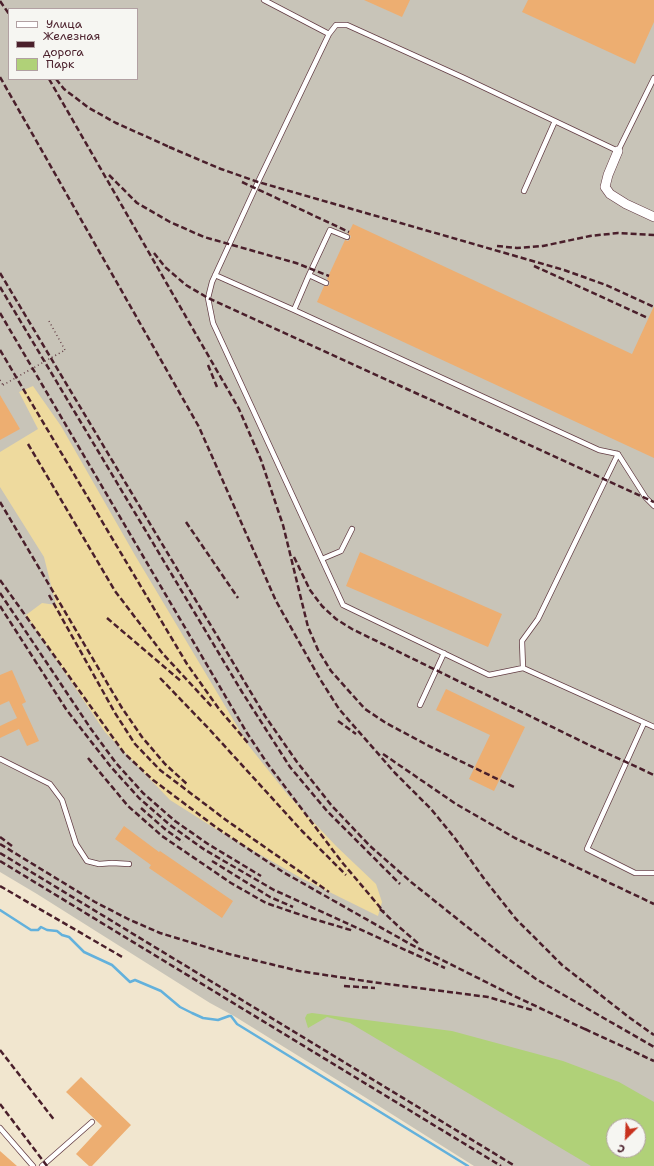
<!DOCTYPE html>
<meta charset="utf-8">
<style>
body{margin:0}
#map{position:relative;width:654px;height:1166px;overflow:hidden;background:#f1e6cf;font-family:"Shantell Sans",sans-serif}
canvas{display:block}
.legend{position:absolute;left:8px;top:8px;width:130px;height:72px;box-sizing:border-box;background:#f6f6f2;border:1px solid #b1a0a2;margin:0;padding:5px 7px;list-style:none;font-size:12px;color:#4a1f2b}
.legend li{display:flex;align-items:center;gap:8px;height:20px}
.legend b{width:20px;border:1px solid #b1a0a2}
.north{position:absolute;left:606px;top:1118px;width:40px;height:40px;box-sizing:border-box;background:#f6f6f2;border:1px solid #b1a0a2;border-radius:50%;rotate:204deg;font-size:11px;font-weight:700;line-height:16px;text-align:center;color:#4a1f2b}
.north::after{content:'';display:block;margin:auto;width:14px;height:18px;background:#c8321e;clip-path:polygon(50% 0,100% 100%,50% 72%,0 100%)}
</style>
<div id="map">
<canvas width="654" height="1166"></canvas>
<ul class="legend">
<li><b style="height:5px;background:#fff"></b>Улица</li>
<li><b style="height:5px;background:#4a1f2b"></b>Железная дорога</li>
<li><b style="height:11px;background:#b0d178"></b>Парк</li>
</ul>
<div class="north">С</div>
</div>
<script>
const context = document.querySelector('canvas').getContext('2d');
context.lineJoin = 'round';
function paint(path, color) { context.fillStyle = color; context.fill(path, 'evenodd'); }
const poly = rows => new Path2D(rows.map(r => 'M' + r).join(''));
function strokePath(path, color, width, dash) { context.strokeStyle = color; context.lineWidth = width; context.lineCap = dash ? 'butt' : 'round'; context.setLineDash(dash || []); context.stroke(path); }
const industrial = poly([
 [0,0,654,0,654,1166,474,1166,363,1096,234,1016,210,1003,37,894,0,872],
 [9,9,137,9,137,79,9,79],
 [614,1126,638,1126,638,1150,614,1150]
]);
const green = poly([
 [312,1013,452,1031,563,1061,619,1082,654,1102,654,1166,591,1166,350,1023,327,1017,308,1028,305,1018,307,1014],
 [614,1126,638,1126,638,1150,614,1150]
]);
const sand = poly([
 [33,386,61,426,136,557,249,746,288,795,336,846,376,884,382,902,378,916,301,878,219,831,170,800,105,732,26,615,42,603,56,605,44,557,0,487,0,452,38,429,19,392]
]);
const stream = poly([
 [0,910,31,930,38,930,41,927,47,930,57,931,62,935,69,937,84,952,112,965,130,982,135,980,161,991,180,1007,192,1013,203,1018,218,1020,229,1016,231,1016,237,1024,468,1166]
]);
const building = poly([
 [364,0,410,0,402,17],
 [528,0,654,0,654,22,635,64,522,12],
 [353,224,632,354,654,306,654,458,317,302,324,286,328,286,330,284,329,281,327,279,345,240,348,241,350,239,351,236,348,234],
 [0,395,20,429,0,440],
 [360,552,502,614,488,647,346,586],
 [12,670,26,702,22,704,39,741,27,746,19,729,0,738,0,726,17,718,9,701,0,705,0,675],
 [446,689,525,727,494,791,469,779,490,735,436,710],
 [124,826,159,852,160,851,233,901,222,918,149,868,151,865,115,839],
 [81,1077,131,1125,92,1166,89,1166,76,1154,102,1126,66,1092],
 [0,1151,17,1166,0,1166]
]);
const path = poly([
 [49,321,65,350],
 [0,380,3,385]
]);
const service = poly([
 [264,0,329,34],
 [654,78,618,151,464,78,347,25,336,25,329,34,258,182,212,282,208,298,213,323,343,605,489,675,523,668,654,727],
 [524,191,555,121],
 [215,275,294,310,599,450,618,454,646,498,654,506],
 [309,275,330,230,347,237],
 [294,310,309,275,326,283],
 [322,559,341,551,352,529],
 [523,668,522,641,538,619,618,454],
 [420,705,444,653],
 [644,723,587,849,635,873,654,873],
 [0,759,50,784,62,800,76,844,87,861,99,864,112,863,129,864],
 [0,1128,33,1166],
 [42,1166,92,1122]
]);
const minor = poly([
 [618,151,608,175,605,187,610,194,626,204,654,217]
]);
const rail = poly([
 [0,1,9,14],
 [0,77,199,427,276,601,320,679,339,709,395,773,431,809,454,837,485,880,516,919,562,965,630,1018,654,1035],
 [49,79,239,409,261,460,283,525,308,627,318,650,331,671,365,709,386,723,429,746,514,787],
 [56,79,64,89,89,108,116,123,174,149],
 [169,147,221,169,258,182,564,270,606,285,654,307],
 [109,175,137,203,170,222,204,237,296,263,329,276],
 [242,182,349,232],
 [497,246,517,248,543,246,590,236,618,233,654,235],
 [154,253,165,267,186,285,208,298,654,502],
 [534,266,648,318],
 [0,273,265,716,297,762,332,806,370,846,411,882,500,953,536,979,654,1047],
 [0,287,242,692,290,767,327,811,400,884],
 [0,313,247,733,267,763,341,861,384,912],
 [0,350,187,664,219,709,248,743],
 [208,365,217,387],
 [28,444,115,591,163,654,213,708],
 [0,502,122,708,142,737,165,764,188,785],
 [186,522,238,598],
 [294,557,310,590,322,606,336,619,352,629,587,744,654,775],
 [0,580,124,753,153,780,217,828,283,872,410,944,510,994,589,1031],
 [0,593,91,729,116,763,143,793,175,821,208,844,261,876],
 [49,595,115,713,135,744,160,770,226,820,329,892],
 [0,606,66,709,86,735,111,767,139,798,170,825,205,850,274,890,445,968],
 [107,618,182,682],
 [160,678,210,730,302,831,346,875],
 [338,721,356,734],
 [383,754,456,804,515,838,654,904],
 [88,758,128,806,162,836,231,883,266,903,310,918,354,931],
 [141,808,166,830,183,842],
 [0,837,12,846],
 [0,844,95,902,128,919,160,933,229,954,299,971,372,982,488,997,532,1010],
 [0,853,515,1166],
 [0,861,501,1166],
 [212,861,270,897,293,907],
 [0,886,124,958],
 [380,909,398,926,420,945],
 [344,986,375,988],
 [585,1029,654,1061],
 [0,1050,55,1121],
 [0,1104,47,1166]
]);
const pathBridge = poly([
 [3,385,65,350]
]);
paint(industrial, '#c8c4b8');
paint(green, '#b0d178');
paint(sand, '#eeda9e');
strokePath(stream, '#63b1dc', 2.5);
paint(building, '#edae71');
strokePath(service, '#633d44', 6);
strokePath(minor, '#633d44', 10);
strokePath(path, '#633d44', 1.5, [1, 3]);
strokePath(service, '#fff', 4.5);
strokePath(minor, '#fff', 9);
strokePath(rail, '#4a1f2b', 2.5, [6, 3]);
strokePath(pathBridge, '#633d44', 1.5, [1, 3]);
</script>
